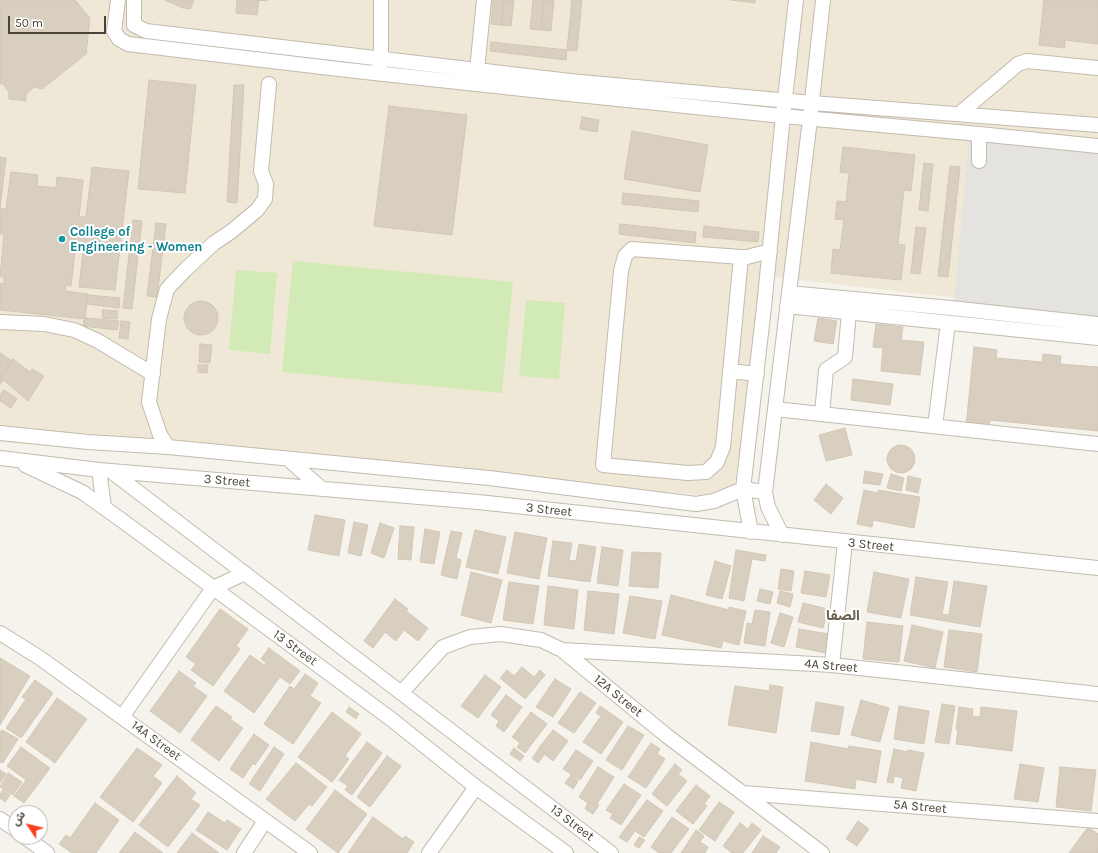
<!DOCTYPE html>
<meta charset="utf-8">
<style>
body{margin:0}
#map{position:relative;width:1098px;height:853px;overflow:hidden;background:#f6f3ec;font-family:Karla,"Noto Sans Arabic",sans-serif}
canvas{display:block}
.north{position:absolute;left:8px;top:805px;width:40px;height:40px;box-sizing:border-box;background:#fff;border:1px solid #b7b4b0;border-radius:50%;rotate:305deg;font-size:11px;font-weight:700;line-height:16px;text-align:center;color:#4b4439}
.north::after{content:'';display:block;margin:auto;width:14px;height:18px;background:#fc3f1d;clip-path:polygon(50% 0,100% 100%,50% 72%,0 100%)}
.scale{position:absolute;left:8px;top:16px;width:98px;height:18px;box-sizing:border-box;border:2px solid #4b4439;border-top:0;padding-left:5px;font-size:12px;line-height:14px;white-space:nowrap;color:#4b4439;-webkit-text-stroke:3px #fff;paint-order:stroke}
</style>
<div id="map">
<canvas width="1098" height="853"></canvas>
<div class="north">ش</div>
<div class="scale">50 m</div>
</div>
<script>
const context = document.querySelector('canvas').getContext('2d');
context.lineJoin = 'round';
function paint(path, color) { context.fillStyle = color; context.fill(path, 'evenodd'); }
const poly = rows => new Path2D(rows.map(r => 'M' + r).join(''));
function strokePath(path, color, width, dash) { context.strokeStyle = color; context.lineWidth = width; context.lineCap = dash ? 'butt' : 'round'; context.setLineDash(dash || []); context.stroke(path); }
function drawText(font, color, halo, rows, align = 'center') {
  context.font = font + ' Karla,"Noto Sans Arabic",sans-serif'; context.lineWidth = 4; context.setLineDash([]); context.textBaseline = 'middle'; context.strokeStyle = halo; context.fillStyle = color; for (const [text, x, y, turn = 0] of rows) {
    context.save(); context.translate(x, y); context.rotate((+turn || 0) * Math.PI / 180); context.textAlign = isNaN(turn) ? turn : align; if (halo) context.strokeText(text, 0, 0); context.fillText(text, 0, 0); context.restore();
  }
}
const education = poly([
 [0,0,1098,0,1098,314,773,277,732,497,0,442]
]);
const green = poly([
 [293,261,513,282,502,393,282,372],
 [236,270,277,273,270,354,229,350],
 [526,300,565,303,559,379,519,376]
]);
const parking = poly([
 [969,140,1098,153,1098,317,954,303]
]);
const building = poly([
 [0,0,75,0,90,18,86,54,42,89,34,87,26,94,26,101,9,99,9,92,3,84,0,84,0,0],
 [165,0,194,0,190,9,183,8,165,0],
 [237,0,267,0,267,1,259,0,257,15,236,13,237,0],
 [493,0,504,0,501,25,491,24,493,0],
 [504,0,514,0,511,26,501,25,504,0],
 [533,0,544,0,541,30,530,29,533,0],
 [544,0,554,0,551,31,541,30,544,0],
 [572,0,582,0,577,51,567,50,572,0],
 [731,0,755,0,755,3,731,0],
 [1044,0,1098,0,1098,44,1065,40,1065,48,1039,45,1044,0],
 [491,42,567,50,566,60,490,51,491,42],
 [149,80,196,85,185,193,138,189,149,80],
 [234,85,244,85,237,203,227,202,234,85],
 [389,106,467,115,452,235,374,226,389,106],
 [582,117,599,120,597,132,580,129,582,117],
 [632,131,708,145,700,192,624,179,632,131],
 [843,147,915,155,911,191,904,190,898,244,905,245,901,280,831,273,833,249,840,250,844,220,835,219,837,201,846,202,849,173,840,172,843,147],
 [0,157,6,158,0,209,6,209,11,172,38,175,37,186,56,188,57,177,83,180,79,217,86,217,92,167,129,171,115,290,79,287,84,244,76,243,71,286,66,285,65,291,88,294,85,319,0,310,0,283,4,284,4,277,0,277,4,234,0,234,0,157],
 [924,163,933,164,928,211,919,210,924,163],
 [950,166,960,167,948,277,938,276,950,166],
 [623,193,699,201,698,212,622,204,623,193],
 [133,220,142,221,132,309,123,308,133,220],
 [156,223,166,224,157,297,147,296,156,223],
 [620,224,696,232,695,243,619,234,620,224],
 [704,226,759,232,758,242,703,237,704,226],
 [916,227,926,228,920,274,911,273,916,227],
 [88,295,120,298,119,308,87,304,88,295],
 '184 318a17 17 0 1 1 34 0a17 17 0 1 1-34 0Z',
 [103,310,118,311,117,319,102,318,103,310],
 [86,318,119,321,117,330,83,326,84,320,86,320,86,318],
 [818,318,837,321,833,344,814,341,818,318],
 [121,321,130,322,128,339,119,338,121,321],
 [876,324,903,327,901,340,924,342,920,375,881,371,883,348,873,347,876,324],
 [200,344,212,345,210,363,199,362,200,344],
 [974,347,997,350,996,358,1042,362,1043,354,1061,356,1060,364,1098,367,1098,431,990,420,989,428,966,426,974,347],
 [0,353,12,361,1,378,3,380,0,385,0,353],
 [13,359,30,372,32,369,44,376,28,401,1,378,13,359],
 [198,365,208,365,207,373,198,372,198,365],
 [853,379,893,384,890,405,851,400,853,379],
 [4,390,17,399,11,408,0,401,0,395,4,390],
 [845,428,852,455,826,461,819,435,845,428],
 '887 459a14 14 0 1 1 28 0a14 14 0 1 1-28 0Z',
 [865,471,883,474,880,485,863,483,865,471],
 [891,474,904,478,901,491,887,488,891,474],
 [908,476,921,479,918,493,906,490,908,476],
 [826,484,843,498,831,514,814,500,826,484],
 [864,490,878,493,878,490,920,497,914,528,873,520,872,527,857,524,864,490],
 [315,515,345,520,339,556,308,550,315,515],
 [354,522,368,525,361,556,348,553,354,522],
 [380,523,394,528,384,558,371,553,380,523],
 [400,526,414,527,411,560,398,559,400,526],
 [425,529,440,532,434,564,420,562,425,529],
 [475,530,506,537,498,574,466,567,475,530],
 [451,531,462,533,456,558,461,560,457,579,441,575,451,531],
 [515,532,547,538,539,579,507,573,515,532],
 [553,541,572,543,569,560,576,561,579,544,596,547,590,582,548,576,553,541],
 [602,547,623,550,618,586,597,583,602,547],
 [736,550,766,555,765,561,752,559,744,601,729,598,736,550],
 [632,552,661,553,658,588,629,586,632,552],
 [715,561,731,566,722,599,706,595,715,561],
 [781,569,794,571,791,591,778,589,781,569],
 [805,571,830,575,826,597,801,593,805,571],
 [471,572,502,580,491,623,461,615,471,572],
 [874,572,909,579,901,618,867,612,874,572],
 [916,577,948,582,942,614,949,615,954,581,987,586,980,627,910,615,916,577],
 [509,582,539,586,533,624,503,620,509,582],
 [548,586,578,590,574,629,544,625,548,586],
 [760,589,773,592,770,604,757,601,760,589],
 [588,591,619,594,614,634,584,630,588,591],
 [780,591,793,594,790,607,777,603,780,591],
 [671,595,729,610,729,607,746,611,739,645,723,641,721,648,662,635,671,595],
 [630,596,662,601,655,639,623,633,630,596],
 [395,599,408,609,406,611,428,628,418,641,404,630,396,641,385,632,373,648,364,641,395,599],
 [803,603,828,609,823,628,798,622,803,603],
 [220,609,248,629,236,646,240,649,213,686,191,670,196,664,186,657,220,609],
 [755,610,770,612,765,646,744,643,747,623,752,624,755,610],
 [780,613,793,617,784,647,771,643,780,613],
 [867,622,903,626,899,662,863,659,867,622],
 [912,625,943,632,935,668,904,661,912,625],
 [799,629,829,634,826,653,796,647,799,629],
 [949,630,982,634,977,672,944,667,949,630],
 [269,648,300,671,290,684,280,677,254,713,224,691,250,655,264,665,266,663,261,659,269,648],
 [0,658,30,676,0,725,0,658],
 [522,667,534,677,540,670,545,675,525,699,500,678,507,670,514,676,522,667],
 [179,671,196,683,193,686,207,696,180,733,150,711,179,671],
 [305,674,318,683,310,696,321,703,293,744,264,724,290,686,294,689,305,674],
 [485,675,501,687,478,718,461,706,485,675],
 [555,679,571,689,553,717,536,707,555,679],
 [35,680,53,693,21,738,6,728,26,699,22,697,35,680],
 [770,685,783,687,776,733,728,725,735,686,769,691,770,685],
 [580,692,596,703,574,733,558,723,580,692],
 [506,695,522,707,504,732,496,726,499,721,491,715,506,695],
 [57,698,87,719,55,763,26,742,57,698],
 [861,700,889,708,880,742,851,735,861,700],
 [816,702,844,707,839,735,811,731,816,702],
 [942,704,955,706,949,744,935,742,942,704],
 [216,706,232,717,230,719,243,728,219,761,191,740,216,706],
 [600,706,623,722,601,754,583,742,601,716,596,713,600,706],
 [899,706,929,711,924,744,894,739,899,706],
 [349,707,359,714,356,719,346,712,349,707],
 [959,707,973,709,972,716,980,717,981,707,1017,711,1012,751,956,744,958,730,956,729,959,707],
 [332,712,361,734,345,756,349,759,332,782,298,757,332,712],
 [531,712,547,724,525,753,517,747,520,743,512,737,531,712],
 [628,726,644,735,622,770,606,760,628,726],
 [2,730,18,739,3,763,0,762,0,732,2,730],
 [553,730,568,741,553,761,538,749,553,730],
 [254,734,269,745,255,765,253,763,243,778,230,769,254,734],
 [367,742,382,753,352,795,345,790,348,786,339,780,367,742],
 [811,742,848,749,849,746,881,751,876,783,856,779,855,789,805,781,811,742],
 [651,743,660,749,657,754,665,759,646,788,628,777,651,743],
 [21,747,50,768,24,803,14,796,26,780,7,766,21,747],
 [274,747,284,754,260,791,249,784,274,747],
 [137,748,162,765,153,776,162,783,133,822,100,797,137,748],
 [514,748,524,756,520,761,510,754,514,748],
 [894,749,907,752,908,750,924,753,916,791,901,788,903,778,894,776,893,783,887,782,894,749],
 [538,750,544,755,538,763,532,758,538,750],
 [576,750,593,761,580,780,563,769,576,750],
 [387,756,401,766,370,807,357,797,387,756],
 [296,763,327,787,312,806,309,804,295,821,266,799,296,763],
 [675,764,682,770,678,774,687,781,667,806,652,794,675,764],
 [1020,764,1044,768,1038,802,1014,799,1020,764],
 [598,767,614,777,597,804,599,805,593,814,585,809,588,803,579,797,598,767],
 [1060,767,1096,770,1091,811,1056,807,1060,767],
 [0,770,6,774,0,783,0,770],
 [8,773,22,782,13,795,0,787,8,773],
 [571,775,578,781,573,789,565,783,571,775],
 [177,776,196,793,191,799,200,805,168,847,139,825,177,776],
 [624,784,641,795,621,825,610,818,613,814,606,810,624,784],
 [696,785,710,796,704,804,707,806,693,824,676,811,696,785],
 [3,790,10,795,5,802,0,798,0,794,3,790],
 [335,790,367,814,338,853,306,829,335,790],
 [647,800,663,811,644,837,635,831,627,842,619,837,647,800],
 [719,802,734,812,715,841,699,830,719,802],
 [95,803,119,820,96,853,72,853,59,844,66,835,70,838,95,803],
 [208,812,225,823,227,820,241,829,227,850,196,830,208,812],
 [373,817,403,839,405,836,414,842,407,853,348,853,373,817],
 [672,817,689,829,671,853,659,853,651,847,672,817],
 [858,821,869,829,857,846,846,839,858,821],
 [740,823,748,829,752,823,761,830,743,853,732,853,723,846,740,823],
 [1088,827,1098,834,1098,853,1069,853,1088,827],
 [696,830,704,836,700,842,708,847,705,853,681,853,696,830],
 [135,832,163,853,119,853,135,832],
 [192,833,219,853,177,853,192,833],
 [763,836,780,847,776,853,752,853,763,836],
 [639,837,645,840,639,848,634,845,639,837]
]);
const minor = poly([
 [118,0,114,31,119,39,128,44,347,70,569,94,783,116,979,134,1098,146],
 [134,0,134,25,146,31,570,81,812,103,1098,125],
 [379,67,381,58,381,0],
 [477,70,484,0],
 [269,84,261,171,266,184,265,199,257,210,232,231,214,243,186,269,167,289,159,319,149,402,160,435,168,447,489,478,696,504,714,501,743,489,765,492],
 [959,114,1018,64,1027,61,1098,68],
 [979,134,979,161],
 [741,257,723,447,717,462,706,472,688,473,603,465,621,271,625,256,632,249,741,257,747,257,770,251],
 [789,293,951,308,1098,324],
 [787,306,1098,338],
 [0,322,44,324,74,330,98,341,153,374],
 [730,371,757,374],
 [775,409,1098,444],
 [822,414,826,370,845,357,849,312],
 [935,426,948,323],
 [0,433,88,442,168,447],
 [0,458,99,470,478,502,1098,568],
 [288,459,322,489],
 [25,465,82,492,120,519,391,719,476,787,566,853],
 [99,470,104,507],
 [112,472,611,853],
 [751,532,743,489,764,307,783,116,796,0],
 [782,535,768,507,765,492,810,119,823,0],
 [0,633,40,658,310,853],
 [562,650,832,665,1098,694],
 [832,665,845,542],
 [401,693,443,647,470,637,501,634,541,640,562,650,667,736,822,853],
 [122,717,213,588,245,573],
 [743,793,1098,821],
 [0,819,16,830],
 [25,837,47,853],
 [244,853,265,821],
 [429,853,476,787]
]);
const markers = [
 [62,239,4,"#0f9aa8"]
];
const cultureNames = [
 ["College of",70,232],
 ["Engineering - Women",70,247]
];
const streetNames = [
 ["3 Street",227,481,5],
 ["3 Street",549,510,6],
 ["3 Street",871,545,6],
 ["13 Street",295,648,36],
 ["4A Street",831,666,5],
 ["12A Street",618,696,39],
 ["14A Street",156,741,36],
 ["5A Street",920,807,5],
 ["13 Street",572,823,37]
];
const neighbourhoodNames = [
 ["الصفا",843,616]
];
paint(education, '#efe8d6');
paint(green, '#d2eab5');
paint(parking, '#e5e3e0');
paint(building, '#d8cfc1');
strokePath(building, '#d3c7b4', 1);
strokePath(minor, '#c2bbae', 16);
strokePath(minor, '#fff', 14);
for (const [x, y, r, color] of markers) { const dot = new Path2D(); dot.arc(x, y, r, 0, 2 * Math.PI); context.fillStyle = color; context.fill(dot); strokePath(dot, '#fff', 1.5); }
drawText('bold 13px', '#0d838f', '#fff', cultureNames, 'left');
drawText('13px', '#4b4439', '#fff', streetNames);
drawText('bold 14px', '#6e6250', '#fff', neighbourhoodNames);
</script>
